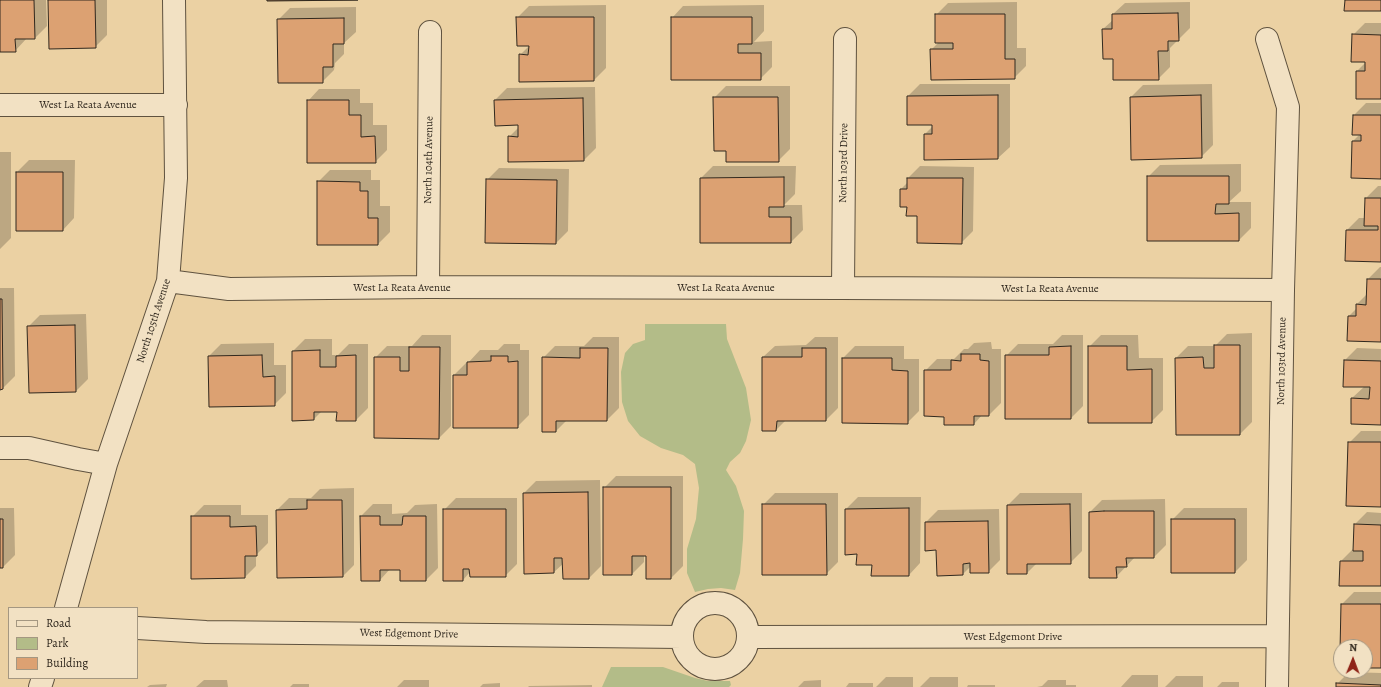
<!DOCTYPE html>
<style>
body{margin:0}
#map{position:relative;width:1381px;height:687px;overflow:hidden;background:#ebd1a3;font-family:Alegreya,serif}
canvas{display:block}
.legend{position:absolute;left:8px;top:607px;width:130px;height:72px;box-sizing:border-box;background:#f2e1c3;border:1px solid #a49781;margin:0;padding:5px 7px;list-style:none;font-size:12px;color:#30281e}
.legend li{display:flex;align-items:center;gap:8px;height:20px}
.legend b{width:20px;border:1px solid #a49781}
.north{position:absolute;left:1333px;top:639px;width:40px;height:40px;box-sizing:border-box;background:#f2e1c3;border:1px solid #a49781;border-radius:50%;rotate:1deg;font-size:11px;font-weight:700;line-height:16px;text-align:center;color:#30281e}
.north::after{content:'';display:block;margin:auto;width:14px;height:18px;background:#8f2418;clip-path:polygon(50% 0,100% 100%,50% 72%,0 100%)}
</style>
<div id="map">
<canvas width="1381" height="687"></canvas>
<ul class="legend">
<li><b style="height:5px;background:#f2e1c3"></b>Road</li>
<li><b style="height:11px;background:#b3bc88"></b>Park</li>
<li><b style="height:11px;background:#dca172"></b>Building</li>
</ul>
<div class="north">N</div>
</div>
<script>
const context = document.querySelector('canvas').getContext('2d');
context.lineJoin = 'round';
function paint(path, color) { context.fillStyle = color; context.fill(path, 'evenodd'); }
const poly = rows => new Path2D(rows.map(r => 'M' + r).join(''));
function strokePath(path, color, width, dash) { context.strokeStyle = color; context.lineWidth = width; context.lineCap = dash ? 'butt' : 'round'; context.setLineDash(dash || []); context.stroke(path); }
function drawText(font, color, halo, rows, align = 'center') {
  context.font = font + ' Alegreya,serif'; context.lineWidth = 4; context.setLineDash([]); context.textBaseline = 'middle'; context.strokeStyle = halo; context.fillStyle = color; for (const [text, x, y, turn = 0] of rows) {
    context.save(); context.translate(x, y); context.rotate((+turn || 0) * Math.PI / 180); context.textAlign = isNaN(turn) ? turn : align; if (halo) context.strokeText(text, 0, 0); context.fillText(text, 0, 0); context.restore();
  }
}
const green = poly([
 [645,324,726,324,727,339,746,388,751,420,746,441,740,453,730,462,726,470,736,486,744,511,743,539,740,573,735,590,721,588,708,589,695,592,687,573,687,549,696,519,699,488,695,464,683,455,661,448,640,436,628,421,622,402,621,372,625,353,633,344,645,340],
 [611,667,663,667,695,678,708,681,730,681,731,685,729,687,602,687]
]);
const shadow = poly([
 [0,0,46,0,47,26,35,38,27,38,15,51,0,51],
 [49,0,107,0,107,35,95,47],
 [1017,2,1017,48,1026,48,1026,66,1014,78,931,50,939,42,936,15,948,3],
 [1190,2,1190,28,1170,48,1170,67,1158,79,1114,58,1103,29,1113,20,1113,14,1125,3],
 [606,5,606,68,594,80,520,81,520,55,530,45,517,18,529,6],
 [764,5,764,31,754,42,772,41,772,67,760,79,672,18,683,6],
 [356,7,356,32,344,43,344,54,335,63,334,70,322,82,278,20,290,8],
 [1365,23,1381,23,1381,98,1357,71,1367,61,1353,35],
 [920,84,1010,84,1010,147,998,158,925,159,925,134,933,126,908,96],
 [1212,84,1213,145,1201,157,1132,159,1131,97,1143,85],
 [726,86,790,86,790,149,778,161,727,150,714,98],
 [595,87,596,148,584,160,509,137,519,127,519,124,495,100,507,88],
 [319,89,360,89,360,103,373,103,373,125,387,125,387,150,375,162,308,101],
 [1366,103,1381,103,1381,178,1353,141,1360,134,1353,134,1354,115],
 [0,152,11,152,11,238,0,249],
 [29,160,75,160,74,218,63,230,17,172],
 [1241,164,1241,191,1229,202,1251,202,1251,228,1239,240,1148,177,1160,165],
 [713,166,796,166,795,194,784,205,802,205,803,230,791,242,701,178],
 [920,166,974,167,973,231,961,243,918,215,908,206,901,189,908,182,908,178],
 [499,168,569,169,568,231,556,243,487,180],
 [330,170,371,170,371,180,380,180,380,206,390,206,390,232,378,244,318,182],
 [1378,186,1381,186,1381,261,1347,230,1359,218,1366,218,1366,198],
 [1380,267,1381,267,1381,341,1349,316,1357,308,1357,304,1367,294,1368,279],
 [0,288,14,288,15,376,3,388,0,388],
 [86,314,88,379,76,391,28,327,40,315],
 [1252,333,1252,422,1240,434,1176,358,1188,346,1215,346,1227,334],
 [422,335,451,335,451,426,439,438,375,358,387,346,412,346],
 [1062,335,1083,335,1083,406,1071,418,1006,356,1018,344,1053,344],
 [1101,335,1138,335,1139,358,1163,358,1163,410,1151,422,1089,347],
 [593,337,619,337,619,408,607,420,567,420,556,431,543,358,555,346,584,346],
 [815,337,838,337,838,408,826,420,786,420,776,430,763,357,775,346,806,345],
 [305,339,332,339,332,355,338,355,349,344,368,344,368,408,356,420,338,411,322,411,314,419,293,351],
 [991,342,992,349,1001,349,1001,403,989,415,982,415,974,424,945,416,925,371,937,359,954,359,964,349,968,349,974,343],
 [274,343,274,365,286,365,286,393,274,405,209,356,221,344],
 [504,344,520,344,520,350,529,350,529,415,517,427,454,375,466,363,468,363,480,350,498,350],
 [855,346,904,346,904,359,919,359,919,411,907,423,843,422,843,358],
 [1357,348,1381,349,1381,424,1352,398,1365,386,1345,360],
 [1361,431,1381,431,1381,506,1349,443],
 [616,476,683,476,683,566,671,578,647,555,644,555,644,562,632,574,604,574,604,488],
 [600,480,601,566,589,578,564,563,554,572,525,573,524,493,536,481],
 [354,488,354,565,343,576,277,510,289,498,311,498,320,489],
 [775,493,838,493,838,562,826,574,763,505],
 [1020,493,1082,493,1082,551,1070,563,1037,563,1027,573,1008,505],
 [858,497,921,497,920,563,909,575,858,553,846,509],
 [456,498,517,498,517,564,505,576,470,572,463,580,444,510],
 [1165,499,1166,545,1154,557,1135,557,1116,577,1090,512,1102,500],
 [373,504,392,504,392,514,407,513,415,505,437,504,438,568,426,580,401,569,390,569,380,580,361,516],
 [204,505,241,505,241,515,268,515,268,543,256,555,256,566,244,578,192,517],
 [0,508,14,508,15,555,3,567,0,567],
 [1184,508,1247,508,1247,560,1235,572,1172,520],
 [999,509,1000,560,988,572,971,566,963,574,937,549,926,522,938,510],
 [1367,512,1381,513,1381,585,1341,561,1353,549,1354,549,1355,524],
 [1354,592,1381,592,1381,667,1365,667,1365,647,1341,647,1342,604],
 [1349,672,1381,673,1381,687,1337,687,1337,684],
 [1132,675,1158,675,1158,687,1121,687],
 [1176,676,1203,676,1203,687,1165,687],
 [886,677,913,677,913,687,876,687],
 [930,677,958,677,958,687,920,687],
 [204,680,227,680,228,687,196,687],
 [404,680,429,680,429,687,397,687],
 [821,680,821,687,798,687,804,681],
 [1048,680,1066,680,1066,685,1076,685,1076,687,1037,687,1042,686],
 [1222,682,1239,682,1239,687,1217,687],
 [500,683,500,687,480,687,483,684],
 [849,683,873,683,873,687,846,687],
 [167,684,166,687,147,687,150,685],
 [293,684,309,684,309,687,290,687],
 [592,685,592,687,528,687,529,686],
 [968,685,995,685,995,687,967,687]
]);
const building = poly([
 [0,0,34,0,35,39,15,39,16,52,0,52,0,0],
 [48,0,95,0,96,48,49,49,48,0],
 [267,0,358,0,267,1,267,0],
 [1345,0,1381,0,1381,11,1344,11,1345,0],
 [1178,13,1179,41,1168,41,1168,51,1158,51,1159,80,1113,80,1113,59,1103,59,1102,29,1112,29,1112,14,1178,13],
 [935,14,1005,14,1005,59,1015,59,1015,79,931,80,930,49,953,49,953,43,935,43,935,14],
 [516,17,594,17,594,81,519,82,519,54,528,55,529,46,517,46,516,17],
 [671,17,752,17,752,44,738,44,738,53,761,53,761,80,671,80,671,17],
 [344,18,344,44,333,44,333,67,323,67,323,83,278,83,277,19,344,18],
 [1352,34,1381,35,1381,99,1356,99,1356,71,1365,71,1365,62,1351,62,1352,34],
 [998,95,998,159,924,160,924,134,932,134,932,125,907,125,907,96,998,95],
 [1201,95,1202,158,1131,160,1130,97,1201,95],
 [713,97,778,97,779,162,726,162,726,151,714,151,713,97],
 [583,98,584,161,508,162,508,136,518,137,518,125,495,126,494,100,583,98],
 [307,100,349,100,349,115,361,115,361,137,375,136,376,163,307,163,307,100],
 [1353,115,1381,115,1381,179,1351,178,1352,141,1361,141,1361,135,1352,135,1353,115],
 [16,172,63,172,63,231,16,231,16,172],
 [1147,176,1229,176,1229,204,1216,204,1215,214,1239,213,1239,241,1147,241,1147,176],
 [784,177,784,207,769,207,769,217,791,217,791,243,700,243,700,178,784,177],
 [907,178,963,178,962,244,917,243,917,216,906,216,907,207,900,207,900,189,907,189,907,178],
 [486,179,557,180,556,244,485,243,486,179],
 [317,181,360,182,360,191,368,191,368,218,378,218,378,245,317,245,317,181],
 [1365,198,1381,198,1381,262,1345,261,1346,230,1378,230,1378,226,1364,226,1365,198],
 [1367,279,1381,279,1381,342,1347,341,1348,316,1356,316,1356,304,1366,305,1367,279],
 [0,299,2,299,3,389,0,390,0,299],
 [75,325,76,392,29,393,27,326,75,325],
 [1214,345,1240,345,1240,435,1176,435,1175,358,1203,357,1204,368,1214,368,1214,345],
 [1071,346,1071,419,1005,419,1005,355,1049,355,1049,347,1071,346],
 [1088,346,1127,346,1127,370,1152,369,1152,423,1088,423,1088,346],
 [409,347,440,347,439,439,374,438,374,357,400,357,400,371,409,371,409,347],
 [580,348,608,348,607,421,556,421,556,432,542,432,542,357,580,358,580,348],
 [802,348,826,348,826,421,777,421,776,431,762,431,762,357,802,357,802,348],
 [320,350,320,367,336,367,336,356,356,355,356,421,336,421,337,412,314,412,314,420,292,421,292,351,320,350],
 [961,354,980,354,980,360,989,361,989,416,974,416,974,425,944,425,944,417,924,416,924,370,951,370,951,360,961,361,961,354],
 [262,355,263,377,275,376,275,406,209,407,208,356,262,355],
 [491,356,508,356,508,362,518,361,518,428,453,428,453,375,467,375,467,362,491,361,491,356],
 [842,358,892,358,892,370,908,371,908,424,842,423,842,358],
 [1344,360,1381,361,1381,425,1351,424,1351,398,1369,399,1370,387,1343,387,1344,360],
 [1348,442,1381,442,1381,507,1346,506,1348,442],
 [603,487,671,487,671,579,646,579,646,556,632,556,632,575,603,575,603,487],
 [588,492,589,579,563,579,562,558,554,558,554,573,524,574,523,493,588,492],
 [307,500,342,500,343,577,277,578,276,510,307,509,307,500],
 [762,504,826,504,827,575,762,575,762,504],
 [1070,504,1071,564,1027,564,1027,574,1007,574,1007,505,1070,504],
 [909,508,909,576,871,576,872,565,856,565,857,554,845,555,845,509,909,508],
 [443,509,506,509,506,577,470,577,469,569,463,569,463,581,443,581,443,509],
 [1104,511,1154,511,1154,558,1126,558,1127,567,1116,567,1117,578,1089,578,1089,512,1104,511],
 [191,516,230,516,230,527,256,526,257,556,245,556,245,578,191,579,191,516],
 [360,516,380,516,380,525,402,525,403,516,426,516,426,581,400,581,400,570,380,570,380,581,361,581,360,516],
 [0,519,3,519,3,568,0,568,0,519],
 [1171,519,1235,519,1235,573,1171,573,1171,519],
 [988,521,989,573,970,573,970,563,963,564,963,575,937,576,936,550,925,551,925,522,988,521],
 [1354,524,1381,525,1381,586,1339,586,1340,561,1363,561,1363,551,1353,551,1354,524],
 [1341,604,1381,604,1381,668,1365,668,1365,647,1341,647,1340,651,1341,604],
 [1336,683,1381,685,1381,687,1336,687,1336,683]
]);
const minor = poly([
 [1267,39,1288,107,1283,290,1277,687],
 [0,105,176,105],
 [168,281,229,289,428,287,843,288,1283,290],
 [428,287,430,32],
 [843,288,845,39],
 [0,448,29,448,78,459,106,464],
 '682 636a33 33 0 1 1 66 0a33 33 0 1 1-66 0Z',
 [66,608,106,464,168,281,176,178,174,0],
 [137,628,206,632,682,637],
 [748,637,1277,636],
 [40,687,43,678]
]);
const streetNames = [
 ["West La Reata Avenue",88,105],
 ["North 104th Avenue",429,160,-89],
 ["North 103rd Drive",844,163,-89],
 ["West La Reata Avenue",402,288],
 ["West La Reata Avenue",726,288],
 ["West La Reata Avenue",1050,289],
 ["North 105th Avenue",154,321,-72],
 ["North 103rd Avenue",1282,361,-89],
 ["West Edgemont Drive",409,634,1],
 ["West Edgemont Drive",1013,637]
];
paint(green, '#b3bc88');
paint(shadow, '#0003');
paint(building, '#dca172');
strokePath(building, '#30281e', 1);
strokePath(minor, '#5f523f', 24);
strokePath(minor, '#f2e1c3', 22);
drawText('11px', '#30281e', '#f2e1c3', streetNames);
</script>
